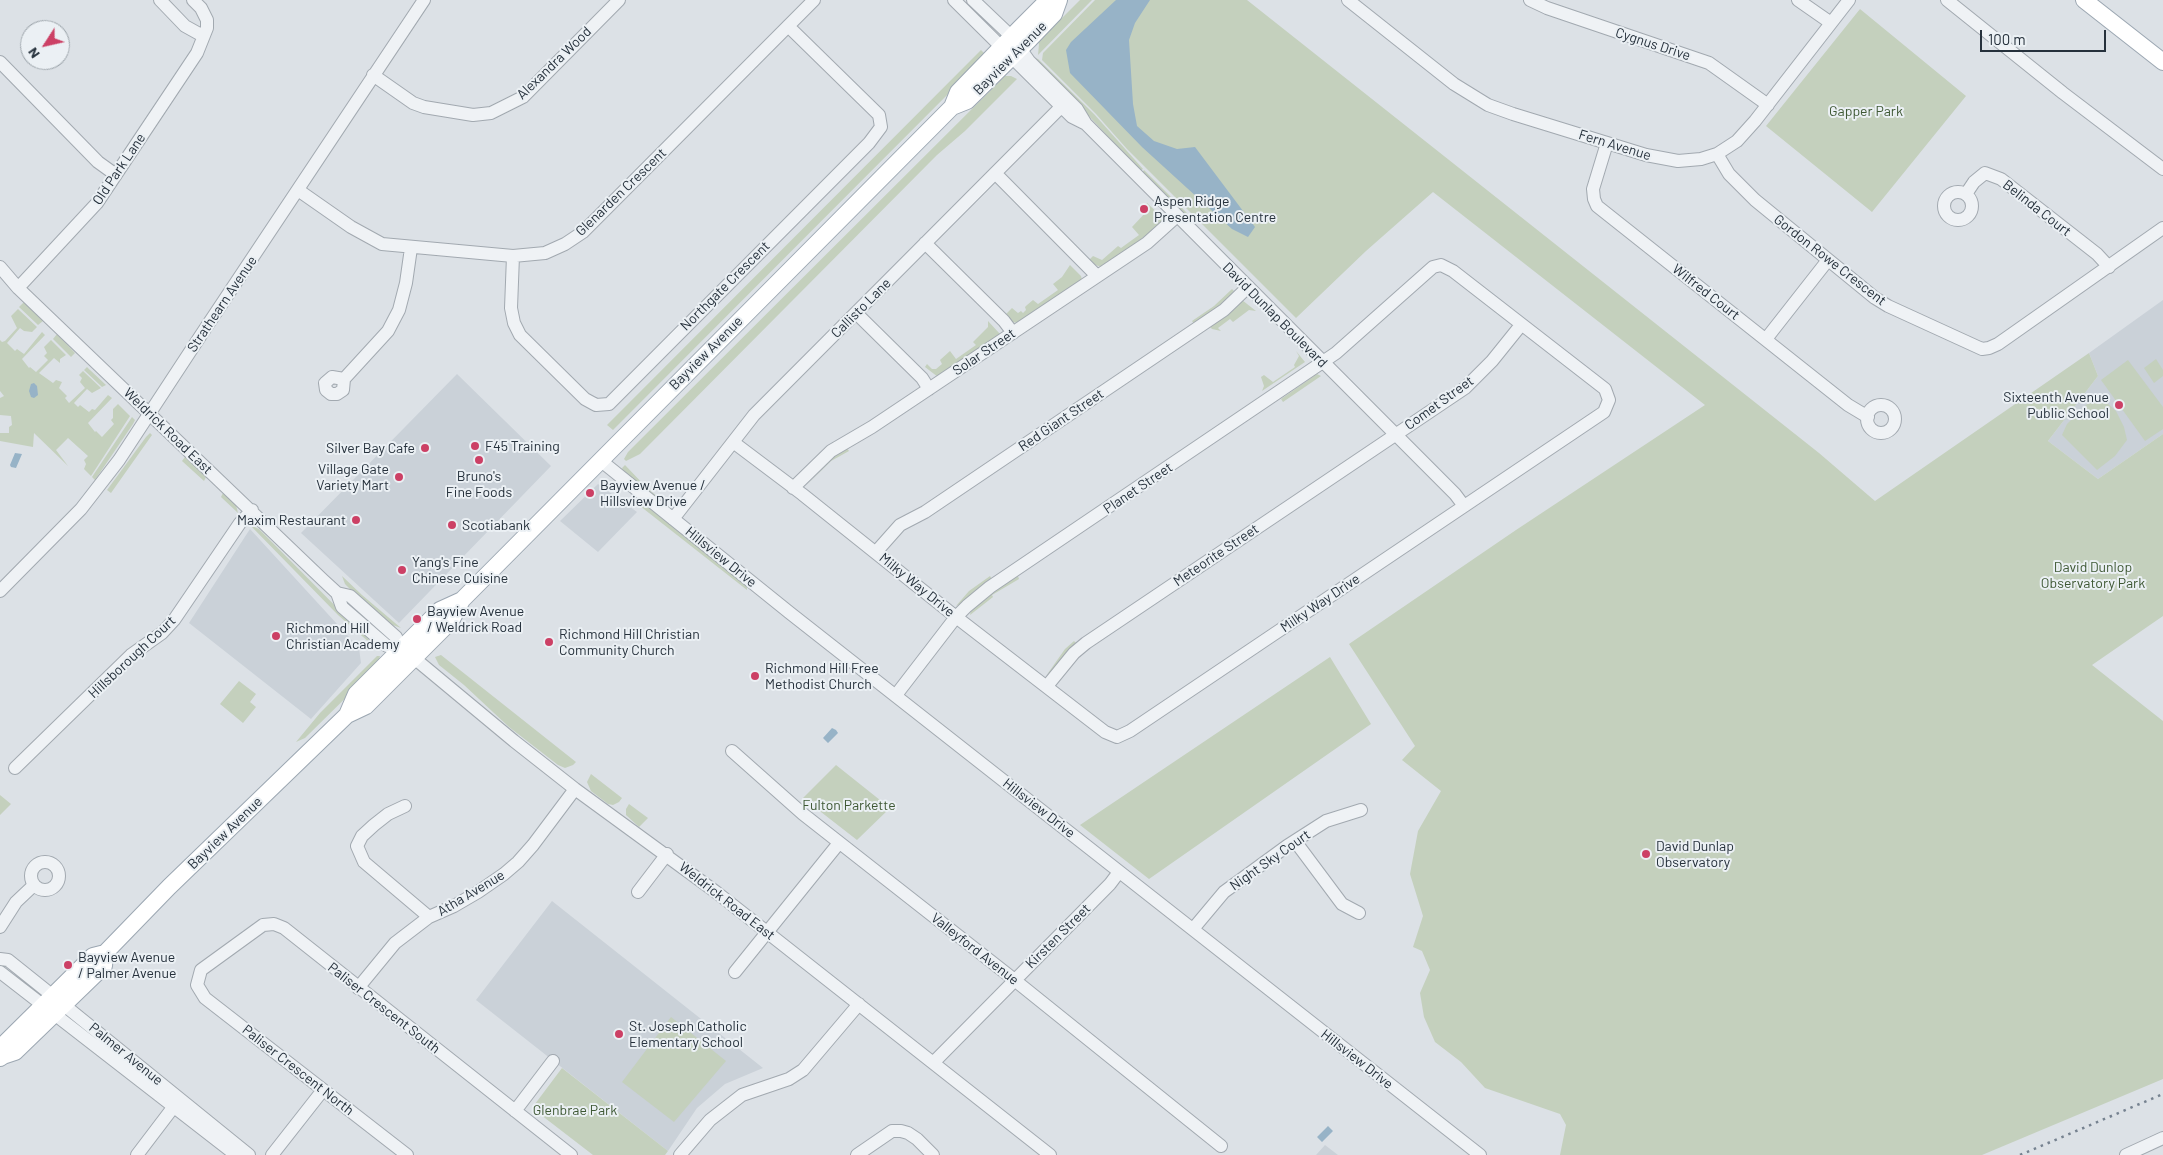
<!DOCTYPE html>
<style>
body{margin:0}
#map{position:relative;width:2163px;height:1155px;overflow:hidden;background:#dce1e6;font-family:Barlow,sans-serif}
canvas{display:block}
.north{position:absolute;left:20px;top:20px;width:50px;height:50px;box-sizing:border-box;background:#ebf0f4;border:1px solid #9ca4aa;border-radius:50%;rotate:235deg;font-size:14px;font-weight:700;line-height:20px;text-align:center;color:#26313c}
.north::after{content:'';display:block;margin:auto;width:18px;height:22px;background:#cc4065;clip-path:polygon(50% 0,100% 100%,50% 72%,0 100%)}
.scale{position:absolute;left:1980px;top:30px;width:126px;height:22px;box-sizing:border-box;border:2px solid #26313c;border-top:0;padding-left:6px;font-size:15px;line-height:18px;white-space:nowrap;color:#26313c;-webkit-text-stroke:4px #ebf0f4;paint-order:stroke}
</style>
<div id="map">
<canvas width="2163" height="1155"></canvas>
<div class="north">N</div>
<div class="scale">100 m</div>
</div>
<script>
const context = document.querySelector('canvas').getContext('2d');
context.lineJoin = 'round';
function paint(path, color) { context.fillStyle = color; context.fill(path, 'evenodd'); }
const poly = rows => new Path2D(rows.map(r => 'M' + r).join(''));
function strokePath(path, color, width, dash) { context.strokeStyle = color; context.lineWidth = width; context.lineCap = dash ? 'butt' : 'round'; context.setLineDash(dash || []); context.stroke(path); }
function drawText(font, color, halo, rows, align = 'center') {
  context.font = font + ' Barlow,sans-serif'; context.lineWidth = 4; context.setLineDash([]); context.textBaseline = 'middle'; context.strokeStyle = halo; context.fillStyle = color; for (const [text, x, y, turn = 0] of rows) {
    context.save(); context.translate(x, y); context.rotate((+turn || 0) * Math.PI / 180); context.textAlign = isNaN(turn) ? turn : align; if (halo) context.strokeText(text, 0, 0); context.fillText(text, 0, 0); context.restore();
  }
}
const built = poly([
 [2163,300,2163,434,2098,479,2048,441,2098,376,2089,353],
 [457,374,551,466,399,623,301,533],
 [598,484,637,512,598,552,560,521],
 [250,529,359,648,361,663,311,719,189,623],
 [552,901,763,1068,725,1084,697,1108,668,1151,476,1000],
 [1325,1145,1338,1155,1316,1155]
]);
const green = poly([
 [1080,0,1092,0,1038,55,1039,44,1038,42],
 [1095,0,1247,0,1819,453,1875,501,2089,353,2098,376,2048,441,2098,479,2163,434,2163,616,2092,665,2163,721,2163,1079,1982,1155,1560,1155,1566,1125,1560,1114,1485,1088,1461,1062,1435,1042,1424,1017,1420,993,1430,970,1422,951,1413,947,1423,916,1410,874,1418,831,1441,791,1402,760,1415,746,1349,644,1516,530,1705,405,1433,192,1366,251,1296,318,1127,149,1096,114,1042,60,1043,53],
 [1860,9,1966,96,1872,212,1766,126],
 [981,50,985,54,981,61,613,430,607,425],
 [1035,58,1038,59,1094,114,1143,169,1140,171],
 [1005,76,1011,76,1017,79,965,131,937,155,640,454,626,461,624,459,628,452],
 [1144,170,1196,222,1193,224,1142,173],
 [1147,203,1161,216,1163,220,1150,234,1101,267,1093,264,1089,260,1093,256,1102,260,1118,246,1121,248,1139,235,1132,227,1146,212,1144,209],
 [1070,265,1081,276,1082,280,1018,323,1012,322,1005,315,1012,308,1018,313,1021,311,1023,313,1026,310,1025,307,1027,305,1033,300,1038,304,1058,290,1053,284,1062,277],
 [1232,289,1234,291,1221,305,1194,324,1192,321,1214,306],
 [1242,300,1256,311,1249,310,1233,322,1230,319,1218,328,1221,331,1212,329,1210,327],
 [24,302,43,321,38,325,19,307],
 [18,309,37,327,32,332,24,331,20,328,7,343,15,351,17,349,24,354,42,332,45,335,22,359,29,368,30,367,36,372,48,360,44,356,47,353,44,347,51,340,66,355,60,359,60,363,54,358,39,373,53,383,56,380,62,382,59,388,67,396,65,398,69,403,85,388,80,382,82,378,79,375,83,371,101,388,92,393,87,389,74,403,78,407,80,405,89,412,92,409,95,410,108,395,112,398,88,423,95,432,96,431,102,437,114,424,111,420,113,418,113,409,118,404,130,416,91,476,84,469,86,464,84,460,88,456,68,438,56,450,68,466,34,433,33,447,0,441,0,433,9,433,9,427,12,425,11,416,0,415,0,398,4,396,0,391,0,340,2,342,5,341,17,328,11,316],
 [988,321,1000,334,938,377,925,367,927,364,932,369,936,369,942,364,940,360,950,351,956,359,976,345,973,342,988,327],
 [57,334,75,353,71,357,53,339],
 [1296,351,1305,362,1262,391,1264,386,1261,377,1264,375,1273,382,1295,367,1294,365,1299,356],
 [2156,359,2163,370,2163,376,2154,383,2144,368],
 [2128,360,2163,407,2163,429,2145,441,2101,380],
 [87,367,90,370,106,385,102,387,84,370],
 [1317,374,1321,376,1283,402,1281,399],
 [2097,394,2116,411,2124,427,2127,440,2115,456,2097,470,2062,435,2067,424],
 [132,417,135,420,133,424,95,480,92,477],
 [150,433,152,435,111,493,107,490,146,437],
 [847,448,849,451,831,461,806,486,836,455],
 [185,457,206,477,204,481,182,461],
 [625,465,646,487,671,508,668,508,624,472,622,468],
 [223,493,236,505,238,513,221,497],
 [640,501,747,585,747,590,635,502],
 [250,525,259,529,379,650,378,650,338,615],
 [342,576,362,595,401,628,390,624,358,597,345,584],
 [990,576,992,579,960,604,956,606,969,591],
 [1018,576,1019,579,992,595,993,597,970,615,971,610,994,592],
 [1074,641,1076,643,1046,676,1065,649],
 [441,655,576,762,573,765,565,768,558,765,509,727,464,685,439,665,435,657],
 [377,656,380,656,376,668,305,738,296,742,320,713],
 [1330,657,1371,724,1149,879,1080,825],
 [239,681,256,694,250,702,256,707,243,723,220,704],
 [836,765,890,808,857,840,803,798],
 [591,774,622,798,619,802,613,805,608,804,591,791,587,782],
 [0,795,11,804,0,815],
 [629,804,648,818,639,827,626,815,626,809],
 [671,1017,726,1061,674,1122,622,1082],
 [562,1068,668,1151,665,1155,593,1155,532,1108]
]);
const water = poly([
 [1116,0,1150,0,1135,23,1129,40,1133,104,1137,126,1154,141,1177,149,1195,147,1255,227,1248,237,1232,229,1142,147,1070,73,1066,50,1071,42],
 [34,383,37,386,38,395,34,398,31,397,29,391,31,384],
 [15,453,22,454,16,468,11,467,10,465],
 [832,728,836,730,838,733,828,743,823,738],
 [1328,1126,1333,1131,1322,1142,1317,1137]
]);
const minor = poly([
 [160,0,185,26,203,36],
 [954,0,1072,117,1086,124],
 [973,0,1012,37,1029,61,1077,109,1086,124,1455,494,1464,506],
 [1348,0,1454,84,1488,105,1513,114,1646,155,1678,161,1701,159,1717,154,1737,141,1755,121,1849,0],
 [1530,0,1547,8,1709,63,1768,105],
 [1798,0,1831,23],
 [1947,0,2063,93,2163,169],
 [0,62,98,162,116,175],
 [373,75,413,103,424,107,473,115,491,113,523,97,619,0],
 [1607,143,1593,189,1594,199,1597,206,1848,405,1868,417],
 [1717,154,1729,174,1755,200,1875,298,1888,306,1982,349,1989,348,1998,344,2163,228],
 [995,173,1097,276],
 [298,190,351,227,382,244,513,256,545,253,565,244,583,232,814,0],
 '1944 206a14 14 0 1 1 28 0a14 14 0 1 1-28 0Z',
 [1966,194,1974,182,1985,173,2001,179,2097,254,2109,267],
 [925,243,1004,321,1013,333],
 [513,256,511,308,514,323,520,335,585,399,596,405,609,404,869,143,881,127,879,115,788,26],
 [0,267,18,288,323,580,337,593,342,607,387,646,402,648],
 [18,288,97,203,197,53,207,28,207,20,201,8,193,0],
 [856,313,922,378,929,389],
 [1766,339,1828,260],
 [344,379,343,390,337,394,331,394,326,390,325,383,332,377,344,379,388,331,399,310,406,283,411,248],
 '1867 419a14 14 0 1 1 28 0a14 14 0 1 1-28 0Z',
 [733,442,802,494,956,617,1105,732,1117,737,1130,731,1604,412,1609,400,1605,389,1453,271,1441,265,1433,267,1336,353,990,587,967,606,956,617,896,695],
 [600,460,790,613,1480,1155],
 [793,488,831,451,872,427,1147,243,1177,216],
 [673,519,754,415,1061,107],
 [876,552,900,525,925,512,1224,310,1248,287],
 [0,591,81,509,119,460,201,335,424,0],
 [337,593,350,596,396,637,402,648,514,741,575,789,716,892,1050,1155],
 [1047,686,1074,653,1086,643,1465,388,1492,361,1521,325],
 [732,751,803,814,1007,974,1221,1146],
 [15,768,131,655,162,633,174,620,240,523,252,510],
 [405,806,388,814,374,825,362,836,357,846,364,862,429,917],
 [1295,841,1342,904,1359,913],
 '31 876a14 14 0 1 1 28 0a14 14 0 1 1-28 0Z',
 [638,892,667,854],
 [0,927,16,902,34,885],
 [1193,929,1224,892,1287,846,1326,821,1361,810],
 [0,959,8,960,43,988,249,1155],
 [0,972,236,1155],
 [735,972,839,843],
 [358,988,395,943,429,917,454,906,478,892,504,874,518,862,533,845,575,789],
 [933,1063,1110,884,1119,872],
 [515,1111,553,1061],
 [137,1155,178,1101],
 [272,1155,323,1090],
 [407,1155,205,998,197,985,201,970,263,925,274,924,284,928,571,1155],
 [680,1155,710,1120,742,1095,789,1079,803,1070,859,1004],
 [857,1155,892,1131,901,1131,908,1133,917,1139,933,1155],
 [2126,1155,2163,1138]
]);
const major = poly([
 [2084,0,2163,62],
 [952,107,967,101,1030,39,1054,14,1059,0],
 [347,715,356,694,440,610,462,600],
 [3,1056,15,1052,104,966,105,953],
 [0,1058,3,1056,5,1043,93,956,105,953,169,887,347,715,366,706,451,621,462,600,952,107,958,92,1019,29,1045,3,1059,0]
]);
const rail = poly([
 [2020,1155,2163,1094]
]);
const markers = [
 [1144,209,5,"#cc4065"],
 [2119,405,5,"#cc4065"],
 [475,446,5,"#cc4065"],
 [425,448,5,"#cc4065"],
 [479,460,5,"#cc4065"],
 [399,477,5,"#cc4065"],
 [590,493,5,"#cc4065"],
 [356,520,5,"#cc4065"],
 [452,525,5,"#cc4065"],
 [402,570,5,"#cc4065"],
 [417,619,5,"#cc4065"],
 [276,636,5,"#cc4065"],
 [549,642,5,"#cc4065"],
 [755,676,5,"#cc4065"],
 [1646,854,5,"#cc4065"],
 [68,965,5,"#cc4065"],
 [619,1034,5,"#cc4065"]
];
const streetNames = [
 ["Cygnus Drive",1653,44,18],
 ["Bayview Avenue",1010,58,-45],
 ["Alexandra Wood",554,63,-44],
 ["Fern Avenue",1615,145,17],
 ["Old Park Lane",119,169,-56],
 ["Glenarden Crescent",621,192,-44],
 ["Belinda Court",2037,208,38],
 ["Gordon Rowe Crescent",1830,260,38],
 ["Northgate Crescent",725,286,-45],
 ["Wilfred Court",1706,292,38],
 ["Strathearn Avenue",222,304,-56],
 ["Callisto Lane",861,308,-45],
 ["David Dunlap Boulevard",1275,315,45],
 ["Solar Street",984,352,-34],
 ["Bayview Avenue",706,353,-45],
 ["Comet Street",1439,403,-36],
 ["Red Giant Street",1061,420,-34],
 ["Weldrick Road East",168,431,44],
 ["Planet Street",1138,488,-34],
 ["Meteorite Street",1216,555,-34],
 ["Hillsview Drive",721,557,39],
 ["Milky Way Drive",917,585,39],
 ["Milky Way Drive",1320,603,-34],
 ["Hillsborough Court",132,657,-43],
 ["Hillsview Drive",1039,808,38],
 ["Bayview Avenue",225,833,-44],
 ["Night Sky Court",1270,860,-35],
 ["Atha Avenue",471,893,-31],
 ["Weldrick Road East",727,901,38],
 ["Kirsten Street",1058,936,-45],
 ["Valleyford Avenue",975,949,38],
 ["Paliser Crescent South",384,1008,38],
 ["Palmer Avenue",126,1054,39],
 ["Hillsview Drive",1357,1059,38],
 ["Paliser Crescent North",298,1070,38]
];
const parkNames = [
 ["Gapper Park",1866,111],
 ["David Dunlop",2093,567],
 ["Observatory Park",2093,583],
 ["Fulton Parkette",849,805],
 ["Glenbrae Park",575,1110]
];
const poiNames = [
 ["Aspen Ridge",1154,201],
 ["Presentation Centre",1154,217],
 ["Sixteenth Avenue",2109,397,"right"],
 ["Public School",2109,413,"right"],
 ["F45 Training",485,446],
 ["Silver Bay Cafe",415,448,"right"],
 ["Village Gate",389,469,"right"],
 ["Variety Mart",389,485,"right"],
 ["Bruno's",479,476,"center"],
 ["Fine Foods",479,492,"center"],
 ["Bayview Avenue /",600,485],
 ["Hillsview Drive",600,501],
 ["Maxim Restaurant",346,520,"right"],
 ["Scotiabank",462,525],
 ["Yang's Fine",412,562],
 ["Chinese Cuisine",412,578],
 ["Bayview Avenue",427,611],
 ["/ Weldrick Road",427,627],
 ["Richmond Hill",286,628],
 ["Christian Academy",286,644],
 ["Richmond Hill Christian",559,634],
 ["Community Church",559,650],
 ["Richmond Hill Free",765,668],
 ["Methodist Church",765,684],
 ["David Dunlap",1656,846],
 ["Observatory",1656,862],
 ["Bayview Avenue",78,957],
 ["/ Palmer Avenue",78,973],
 ["St. Joseph Catholic",629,1026],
 ["Elementary School",629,1042]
];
paint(built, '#cad1d8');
paint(green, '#c4d0bd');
paint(water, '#97b3c7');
strokePath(minor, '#a2a9b0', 14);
strokePath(major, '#9ca7b2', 18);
strokePath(minor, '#eff2f5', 12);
strokePath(major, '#fff', 16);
strokePath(rail, '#768290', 2.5, [2.5, 5]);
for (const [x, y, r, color] of markers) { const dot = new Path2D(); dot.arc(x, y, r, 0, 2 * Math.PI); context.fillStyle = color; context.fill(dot); strokePath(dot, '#ebf0f4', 2); }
drawText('14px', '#26313c', '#ebf0f4', streetNames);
drawText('14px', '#3e5834', '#ebf0f4', parkNames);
drawText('14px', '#26313c', '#ebf0f4', poiNames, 'left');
</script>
